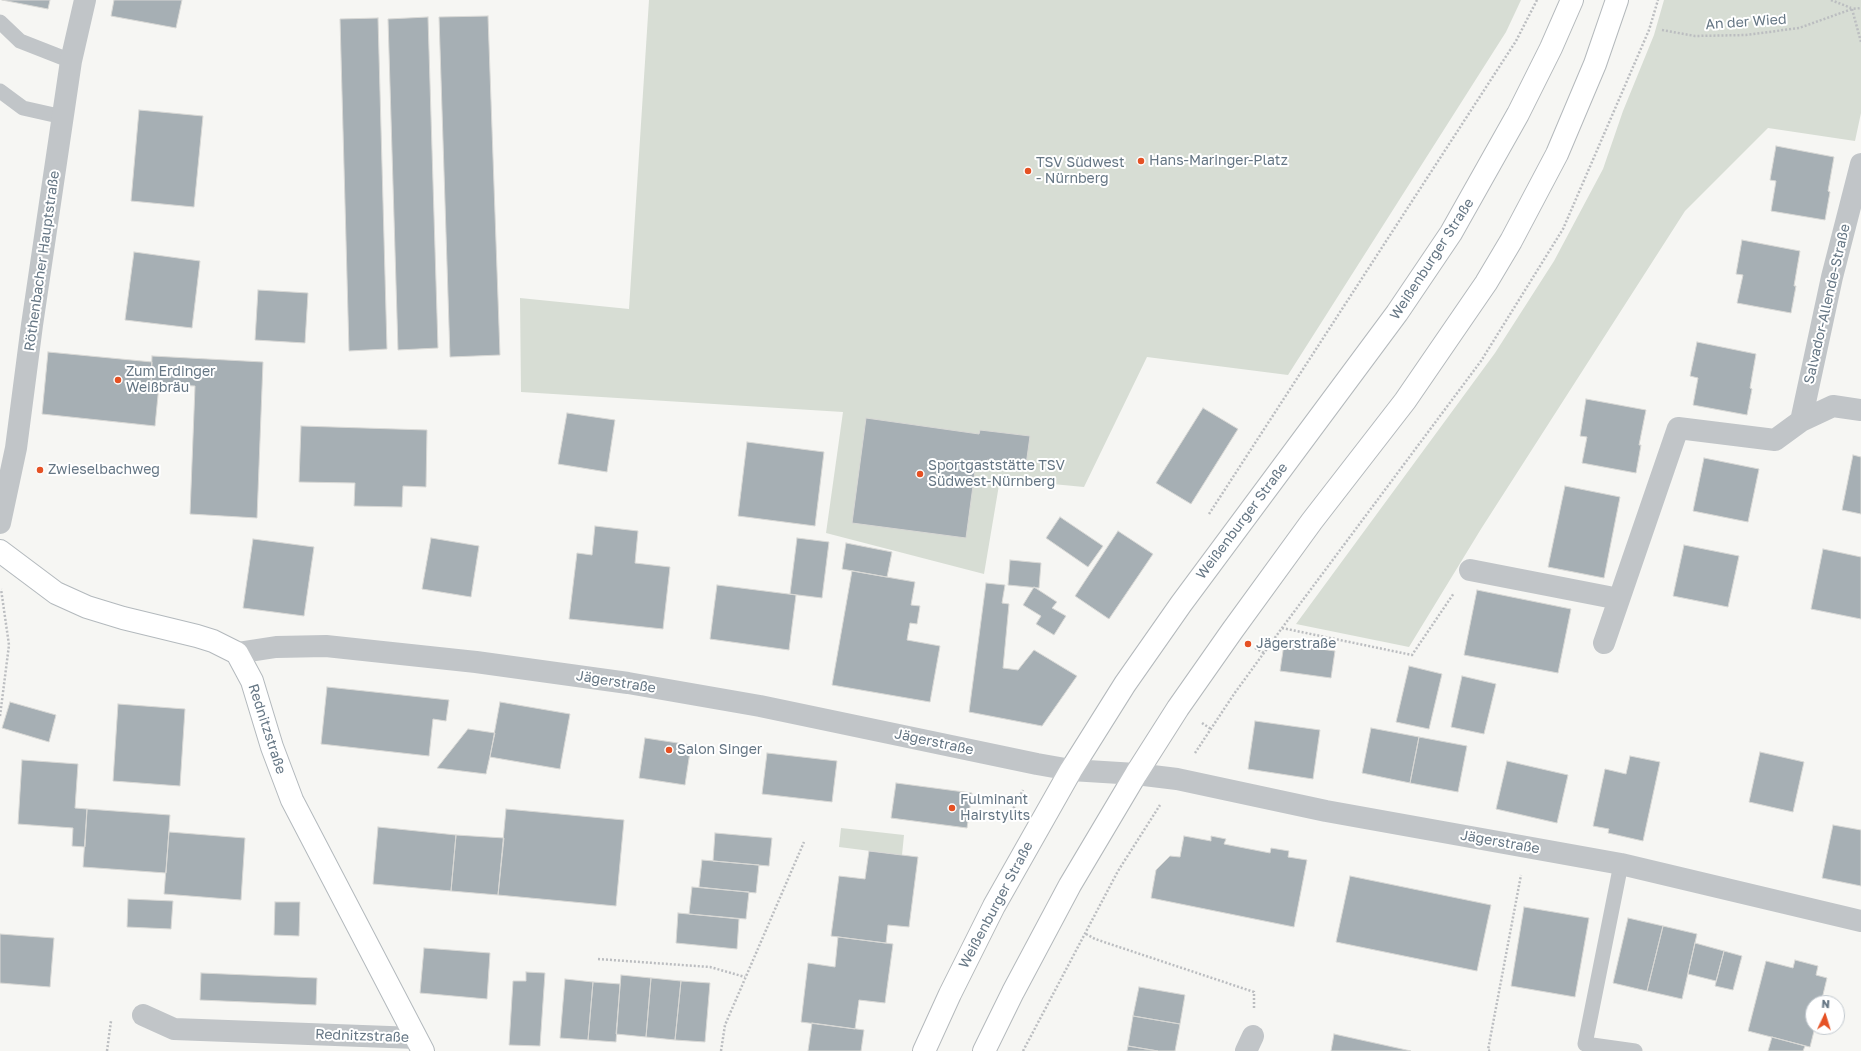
<!DOCTYPE html>
<meta charset="utf-8">
<style>
body{margin:0}
#map{position:relative;width:1861px;height:1051px;overflow:hidden;background:#f6f6f3;font-family:"Golos Text",sans-serif}
canvas{display:block}
.north{position:absolute;left:1805px;top:995px;width:40px;height:40px;box-sizing:border-box;background:#fff;border:1px solid #c1c8ce;border-radius:50%;rotate:4deg;font-size:11px;font-weight:700;line-height:16px;text-align:center;color:#657684}
.north::after{content:'';display:block;margin:auto;width:14px;height:18px;background:#e55124;clip-path:polygon(50% 0,100% 100%,50% 72%,0 100%)}
</style>
<div id="map">
<canvas width="1861" height="1051"></canvas>
<div class="north">N</div>
</div>
<script>
const context = document.querySelector('canvas').getContext('2d');
context.lineJoin = 'round';
function paint(path, color) { context.fillStyle = color; context.fill(path, 'evenodd'); }
const poly = rows => new Path2D(rows.map(r => 'M' + r).join(''));
function strokePath(path, color, width, dash) { context.strokeStyle = color; context.lineWidth = width; context.lineCap = dash ? 'butt' : 'round'; context.setLineDash(dash || []); context.stroke(path); }
function drawText(font, color, halo, rows, align = 'center') {
  context.font = font + ' "Golos Text",sans-serif'; context.lineWidth = 4; context.setLineDash([]); context.textBaseline = 'middle'; context.strokeStyle = halo; context.fillStyle = color; for (const [text, x, y, turn = 0] of rows) {
    context.save(); context.translate(x, y); context.rotate((+turn || 0) * Math.PI / 180); context.textAlign = isNaN(turn) ? turn : align; if (halo) context.strokeText(text, 0, 0); context.fillText(text, 0, 0); context.restore();
  }
}
const green = poly([
 [649,0,1521,0,1506,32,1288,375,1147,357,1084,487,1000,479,984,574,826,533,843,412,521,392,520,298,629,309],
 [1664,0,1861,0,1861,113,1855,141,1768,128,1685,211,1481,529,1409,647,1296,624,1495,353,1554,261,1603,169,1623,111,1654,35],
 [841,828,904,835,902,855,839,847]
]);
const building = poly([
 [2,0,50,0,48,9,2,0],
 [114,0,182,0,176,28,111,16,114,0],
 [488,16,500,355,450,357,439,17,488,16],
 [428,17,438,348,398,350,388,19,428,17],
 [378,18,387,349,349,351,340,19,378,18],
 [139,110,203,116,194,207,131,201,139,110],
 [1776,146,1834,157,1828,191,1830,192,1825,220,1771,211,1776,181,1770,180,1776,146],
 [1742,240,1800,251,1794,286,1796,286,1791,313,1737,303,1743,275,1736,274,1742,240],
 [134,252,200,261,192,328,125,320,134,252],
 [258,290,308,293,305,343,255,340,258,290],
 [1697,342,1756,354,1750,388,1752,389,1747,415,1693,405,1698,378,1690,376,1697,342],
 [48,352,152,362,151,384,159,385,155,426,42,414,48,352],
 [152,356,263,362,257,518,190,514,195,386,151,384,152,356],
 [1586,399,1646,410,1639,445,1641,445,1636,473,1582,463,1587,437,1580,436,1586,399],
 [1203,408,1238,429,1191,504,1156,483,1203,408],
 [567,413,615,420,607,472,558,464,567,413],
 [866,418,979,434,980,430,1030,436,1026,465,987,460,985,472,975,471,966,538,852,523,866,418],
 [301,426,427,430,426,487,403,486,402,507,354,506,355,483,299,482,301,426],
 [747,442,824,452,815,526,738,516,747,442],
 [1853,455,1861,457,1861,514,1842,510,1853,455],
 [1704,458,1759,469,1748,522,1693,511,1704,458],
 [1565,486,1620,497,1604,578,1548,567,1565,486],
 [1060,517,1103,546,1088,567,1046,538,1060,517],
 [595,526,638,531,635,563,670,567,663,629,569,619,577,553,592,555,595,526],
 [1118,531,1153,554,1109,619,1075,596,1118,531],
 [431,538,479,546,471,597,422,589,431,538],
 [797,538,829,542,822,598,790,594,797,538],
 [253,539,314,547,304,616,243,608,253,539],
 [846,543,892,552,887,577,842,569,846,543],
 [1684,545,1739,556,1728,607,1673,596,1684,545],
 [1823,549,1861,557,1861,619,1811,609,1823,549],
 [1010,560,1041,563,1039,588,1008,585,1010,560],
 [852,571,915,582,911,605,920,606,917,624,910,623,907,640,940,646,930,702,832,685,852,571],
 [986,583,1005,585,1002,603,1009,604,1003,668,1018,670,1034,650,1077,676,1042,726,969,712,986,583],
 [717,585,796,595,789,650,710,639,717,585],
 [1034,587,1057,602,1052,608,1066,616,1054,635,1036,624,1041,616,1023,605,1034,587],
 [1477,590,1571,609,1558,673,1464,655,1477,590],
 [1284,644,1335,651,1331,678,1280,671,1284,644],
 [1409,666,1442,674,1429,729,1396,722,1409,666],
 [1462,676,1496,684,1484,734,1451,727,1462,676],
 [327,687,449,700,446,721,433,719,429,756,321,744,327,687],
 [10,702,56,715,49,742,2,728,10,702],
 [500,702,570,714,560,769,490,757,500,702],
 [118,704,185,709,180,786,113,781,118,704],
 [1255,721,1320,730,1313,779,1248,769,1255,721],
 [1371,728,1419,737,1410,783,1362,773,1371,728],
 [468,729,495,733,486,774,437,768,468,729],
 [1419,737,1467,746,1458,792,1410,783,1419,737],
 [645,738,691,745,685,785,639,778,645,738],
 [1760,752,1804,762,1793,812,1749,802,1760,752],
 [767,753,837,761,832,802,762,794,767,753],
 [1630,756,1660,762,1643,841,1608,833,1609,829,1593,826,1605,769,1626,774,1630,756],
 [22,760,78,764,75,808,87,809,85,847,72,846,73,828,18,824,22,760],
 [1507,761,1568,775,1557,823,1496,809,1507,761],
 [896,783,972,793,967,828,891,818,896,783],
 [87,809,170,815,166,873,83,867,87,809],
 [506,809,624,820,616,906,498,895,506,809],
 [1833,825,1861,830,1861,886,1822,878,1833,825],
 [378,827,456,835,451,891,373,884,378,827],
 [169,832,245,838,241,900,164,894,169,832],
 [715,833,772,838,769,866,713,861,715,833],
 [456,835,504,838,498,895,451,891,456,835],
 [1184,836,1211,841,1211,836,1226,839,1224,844,1270,853,1271,848,1289,851,1288,857,1307,860,1294,927,1151,898,1156,870,1170,856,1180,857,1184,836],
 [869,851,918,857,909,927,888,925,886,943,831,936,839,876,865,879,869,851],
 [702,860,759,865,756,893,699,887,702,860],
 [1350,876,1491,905,1477,971,1336,942,1350,876],
 [692,887,749,892,746,919,689,914,692,887],
 [128,899,173,901,171,929,127,927,128,899],
 [275,902,300,902,299,936,274,935,275,902],
 [1524,907,1589,918,1575,997,1511,986,1524,907],
 [678,913,739,919,737,949,676,943,678,913],
 [1628,918,1663,926,1647,991,1613,983,1628,918],
 [1663,926,1697,934,1682,999,1647,991,1663,926],
 [0,934,54,938,50,987,0,983,0,934],
 [838,937,893,944,885,1003,859,1000,855,1029,801,1022,808,963,835,967,838,937],
 [1695,943,1724,951,1716,981,1688,974,1695,943],
 [424,948,490,953,487,999,420,993,424,948],
 [1724,951,1742,956,1733,990,1715,986,1724,951],
 [1795,960,1818,966,1816,975,1827,978,1821,1003,1813,1003,1813,1027,1815,1027,1810,1047,1748,1031,1766,961,1793,968,1795,960],
 [526,972,545,973,540,1046,509,1045,513,981,526,981,526,972],
 [201,973,317,978,316,1005,200,1000,201,973],
 [621,975,651,978,646,1037,616,1034,621,975],
 [651,978,681,981,675,1040,646,1037,651,978],
 [565,979,593,982,588,1040,560,1038,565,979],
 [681,981,710,983,705,1042,675,1040,681,981],
 [593,982,620,984,616,1042,588,1040,593,982],
 [1139,987,1185,995,1180,1024,1133,1016,1139,987],
 [1133,1016,1180,1024,1175,1051,1158,1051,1128,1046,1133,1016],
 [812,1023,864,1030,861,1051,808,1051,812,1023],
 [1334,1034,1411,1051,1331,1051,1334,1034],
 [1772,1037,1805,1046,1803,1051,1768,1051,1772,1037],
 [1128,1046,1158,1051,1127,1051,1128,1046]
]);
const path = poly([
 [1831,0,1851,8],
 [1852,9,1861,42],
 [1662,30,1695,36,1746,35,1799,28,1852,9,1861,8],
 [1209,514,1516,41,1537,0],
 [1282,628,1412,655,1454,593],
 [1255,648,1264,653],
 [0,716,9,645,1,589],
 [1202,723,1211,729],
 [1195,753,1234,694,1282,628,1481,361,1563,229,1649,30,1658,0],
 [1008,819,1023,790],
 [1086,934,1095,939,1254,992,1254,1008],
 [598,959,710,967,745,977],
 [107,1051,111,1021],
 [721,1051,725,1025,804,842],
 [1023,1051,1118,871,1160,805],
 [1490,1051,1488,1050,1521,875]
]);
const service = poly([
 [0,22,20,41,71,61],
 [0,91,23,108,63,117],
 [1621,864,1585,1044,1635,1051]
]);
const minor = poly([
 [1801,421,1832,277,1861,164],
 [0,523,16,448,32,325,71,61,85,0],
 [1470,570,1619,599],
 [1604,643,1678,428,1775,440,1801,421,1833,406,1861,410],
 [237,653,276,647,326,646,476,662,628,683,760,706,1037,764,1071,770,1136,774,1177,779,1326,811,1621,864,1861,921],
 [143,1015,174,1029,416,1038],
 [1246,1051,1253,1036]
]);
const secondary = poly([
 [0,551,56,593,87,607,123,618,197,636,213,641,237,653,252,681,272,747,292,800,423,1051]
]);
const primary = poly([
 [924,1051,950,994,994,906,1071,770,1125,684,1181,604,1397,313,1451,233,1518,114,1551,48,1572,0],
 [984,1051,1013,992,1070,885,1136,774,1178,708,1232,631,1312,521,1405,401,1486,283,1511,241,1557,154,1595,64,1617,0]
]);
const markers = [
 [1141,161,4,"#e55124"],
 [1028,171,4,"#e55124"],
 [118,380,4,"#e55124"],
 [40,470,4,"#e55124"],
 [920,474,4,"#e55124"],
 [1248,644,4,"#e55124"],
 [669,750,4,"#e55124"],
 [952,808,4,"#e55124"]
];
const streetNames = [
 ["An der Wied",1746,22,-4],
 ["Weißenburger Straße",1432,259,-57],
 ["Röthenbacher Hauptstraße",42,261,-82],
 ["Salvador-Allende-Straße",1827,304,-77],
 ["Weißenburger Straße",1242,521,-53],
 ["Jägerstraße",616,682,9],
 ["Rednitzstraße",267,729,72],
 ["Jägerstraße",934,742,12],
 ["Jägerstraße",1500,842,10],
 ["Weißenburger Straße",996,905,-62],
 ["Rednitzstraße",362,1036,2]
];
const poiNames = [
 ["Hans-Maringer-Platz",1149,161],
 ["TSV Südwest",1036,163],
 ["- Nürnberg",1036,179],
 ["Zum Erdinger",126,372],
 ["Weißbräu",126,388],
 ["Sportgaststätte TSV",928,466],
 ["Südwest-Nürnberg",928,482],
 ["Zwieselbachweg",48,470],
 ["Jägerstraße",1256,644],
 ["Salon Singer",677,750],
 ["Fulminant",960,800],
 ["Hairstylits",960,816]
];
paint(green, '#d7ddd4');
paint(building, '#a6afb4');
strokePath(building, '#d8d8d5', 1);
strokePath(secondary, '#b3b9bd', 24);
strokePath(primary, '#b4b9bc', 24);
strokePath(path, '#bbbdc0', 2.5, [2, 2]);
strokePath(service, '#c1c5c8', 15);
strokePath(minor, '#c1c5c8', 22);
strokePath(secondary, '#fff', 22);
strokePath(primary, '#fff', 22);
for (const [x, y, r, color] of markers) { const dot = new Path2D(); dot.arc(x, y, r, 0, 2 * Math.PI); context.fillStyle = color; context.fill(dot); strokePath(dot, '#fff', 1.5); }
drawText('14px', '#657684', '#fff', streetNames);
drawText('14px', '#657684', '#fff', poiNames, 'left');
</script>
